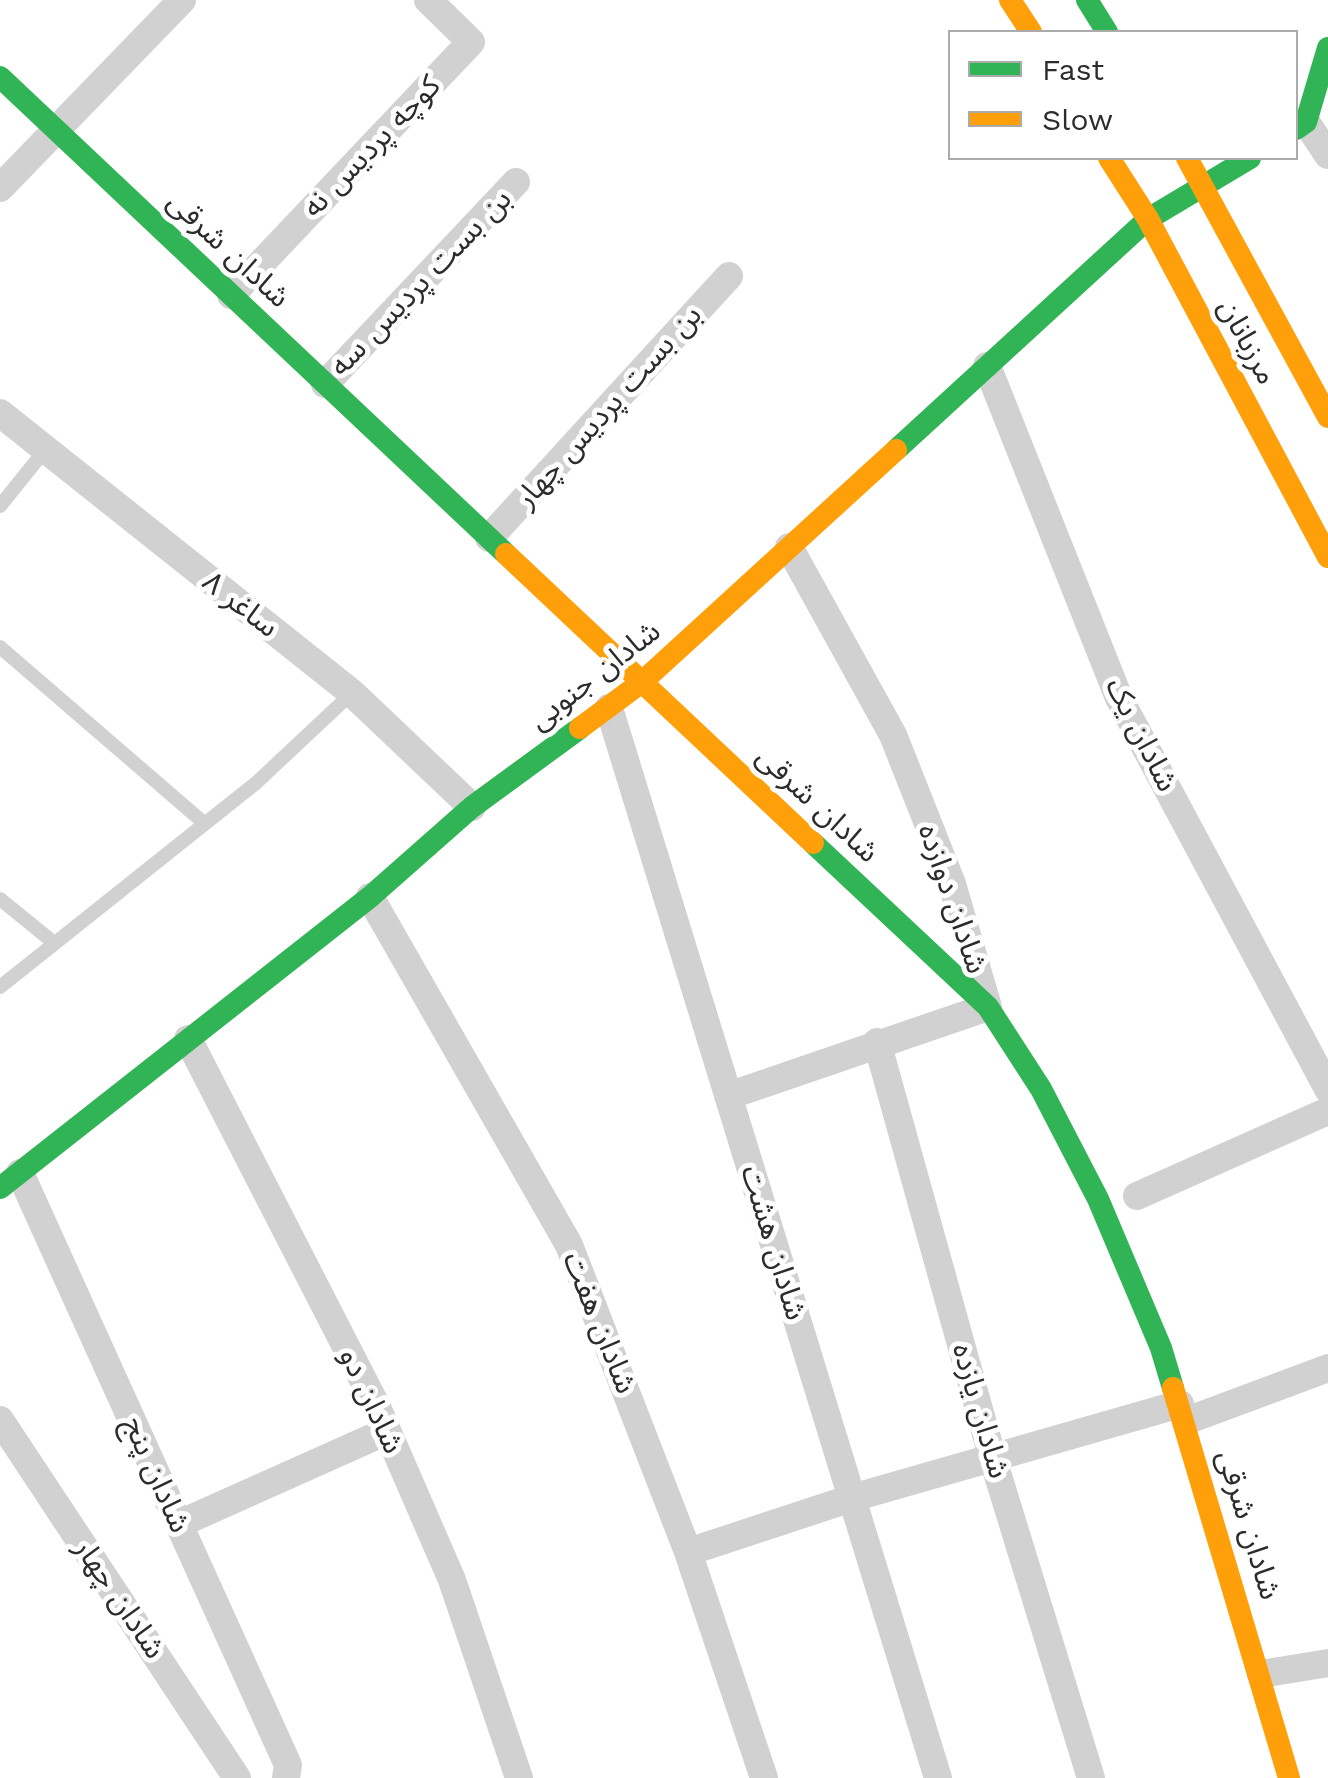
<!DOCTYPE html>
<meta charset="utf-8">
<style>
body{margin:0}
#map{position:relative;width:1328px;height:1778px;overflow:hidden;background:#fff;font-family:"Work Sans",sans-serif}
canvas{display:block}
.legend{position:absolute;left:948px;top:30px;width:350px;height:130px;box-sizing:border-box;background:#fff;border:2px solid #ababab;margin:0;padding:12px 18px;list-style:none;font-size:30px;color:#2c2c2c}
.legend li{display:flex;align-items:center;gap:20px;height:50px}
.legend b{width:50px;border:2px solid #ababab}
</style>
<div id="map">
<canvas width="1328" height="1778"></canvas>
<ul class="legend">
<li><b style="height:12px;background:#30b455"></b>Fast</li>
<li><b style="height:12px;background:#ff9f0a"></b>Slow</li>
</ul>
</div>
<script>
const context = document.querySelector('canvas').getContext('2d');
context.lineJoin = 'round';
const poly = rows => new Path2D(rows.map(r => 'M' + r).join(''));
function strokePath(path, color, width, dash) { context.strokeStyle = color; context.lineWidth = width; context.lineCap = dash ? 'butt' : 'round'; context.setLineDash(dash || []); context.stroke(path); }
function drawText(font, color, halo, rows, align = 'center') {
  context.font = font + ' "Work Sans","Noto Sans Arabic",sans-serif'; context.lineWidth = 10; context.setLineDash([]); context.textBaseline = 'middle'; context.strokeStyle = halo; context.fillStyle = color; for (const [text, x, y, turn = 0] of rows) {
    context.save(); context.translate(x, y); context.rotate((+turn || 0) * Math.PI / 180); context.textAlign = isNaN(turn) ? turn : align; if (halo) context.strokeText(text, 0, 0); context.fillText(text, 0, 0); context.restore();
  }
}
const lane = poly([
 [0,506,45,450],
 [0,647,204,823],
 [0,899,53,942],
 [0,987,256,783,352,693]
]);
const street = poly([
 [1306,122,1328,155],
 [0,188,182,0],
 [231,295,471,42,428,0],
 [987,366,1119,698,1328,1089],
 [325,384,516,182],
 [0,413,352,693,472,807],
 [489,538,729,276],
 [609,708,938,1778],
 [370,897,569,1245,688,1552,764,1778],
 [188,1039,376,1405,452,1580,519,1778],
 [877,1042,992,1456,1091,1778],
 [728,1096,988,1007,952,884,893,735,789,547],
 [20,1173,288,1765,286,1778],
 [1137,1196,1328,1111],
 [0,1420,237,1778],
 [1186,1421,1328,1368],
 [179,1524,387,1431],
 [688,1552,852,1498,1180,1404],
 [1261,1674,1328,1663]
]);
const fast = poly([
 [1087,0,1107,32],
 [0,77,506,554],
 [1296,129,1306,122,1328,48],
 [896,450,1148,219,1250,158],
 [813,843,988,1007,1041,1089,1098,1199,1161,1348,1173,1388],
 [0,1188,370,897,472,807,580,728]
]);
const slow = poly([
 [1010,0,1031,32],
 [1109,158,1148,219,1328,557],
 [1187,158,1328,417],
 [506,554,813,843],
 [580,728,642,682,896,450],
 [1173,1388,1289,1778]
]);
const streetNames = [
 ["کوچه پردیس نه",372,147,-46],
 ["شادان شرقی",228,250,43],
 ["بن بست پردیس سه",421,283,-46],
 ["مرزبانان",1247,342,62],
 ["بن بست پردیس چهار",609,407,-48],
 ["ساغر ٨",240,605,38],
 ["شادان جنوبی",595,676,-38],
 ["شادان یک",1141,735,63],
 ["شادان شرقی",817,805,43],
 ["شادان دوازده",952,899,71],
 ["شادان هشت",773,1243,73],
 ["شادان هفت",599,1323,68],
 ["شادان دو",371,1401,65],
 ["شادان یازده",980,1411,74],
 ["شادان پنج",156,1475,66],
 ["شادان شرقی",1248,1525,73],
 ["شادان چهار",119,1599,56]
];
strokePath(lane, '#d1d1d1', 14);
strokePath(street, '#d1d1d1', 28);
strokePath(fast, '#30b455', 22);
strokePath(slow, '#ff9f0a', 22);
drawText('30px', '#2c2c2c', '#fff', streetNames);
</script>
